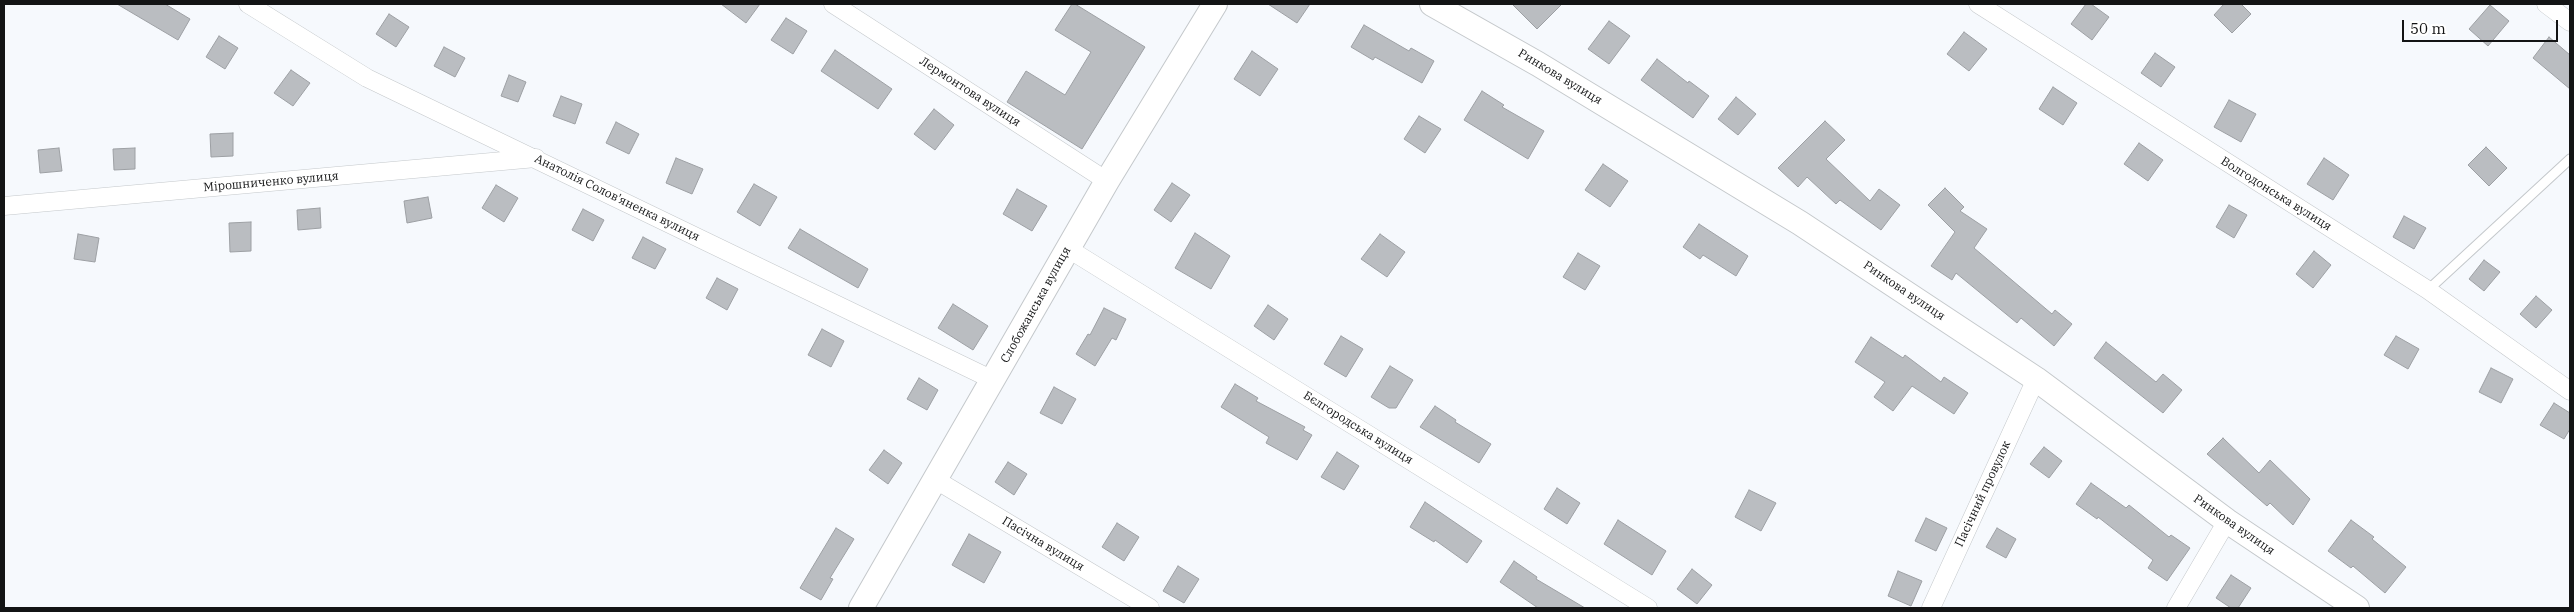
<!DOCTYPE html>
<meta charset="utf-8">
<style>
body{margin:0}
#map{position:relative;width:2574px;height:612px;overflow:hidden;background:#f6f9fd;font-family:"IBM Plex Serif",serif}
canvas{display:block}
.frame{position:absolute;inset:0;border:5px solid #131415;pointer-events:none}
.scale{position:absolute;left:2402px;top:20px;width:156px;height:22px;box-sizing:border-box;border:2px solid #131415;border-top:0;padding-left:6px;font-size:15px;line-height:18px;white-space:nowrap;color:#131415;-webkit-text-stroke:4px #fff;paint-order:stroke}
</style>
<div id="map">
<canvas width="2574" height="612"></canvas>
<div class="frame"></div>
<div class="scale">50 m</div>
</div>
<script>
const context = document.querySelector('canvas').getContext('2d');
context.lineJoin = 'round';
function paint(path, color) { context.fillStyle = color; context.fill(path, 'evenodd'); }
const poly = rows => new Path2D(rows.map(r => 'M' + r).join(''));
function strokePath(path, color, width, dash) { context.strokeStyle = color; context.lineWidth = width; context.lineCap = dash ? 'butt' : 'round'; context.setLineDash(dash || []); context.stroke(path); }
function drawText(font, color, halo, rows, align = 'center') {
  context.font = font + ' "IBM Plex Serif",serif'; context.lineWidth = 4.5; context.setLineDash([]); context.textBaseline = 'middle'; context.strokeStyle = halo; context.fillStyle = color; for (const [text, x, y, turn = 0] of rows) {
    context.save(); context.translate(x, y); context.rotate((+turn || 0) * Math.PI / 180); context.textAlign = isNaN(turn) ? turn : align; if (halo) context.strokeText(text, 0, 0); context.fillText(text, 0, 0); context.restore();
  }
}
const building = poly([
 [117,4,165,4,190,19,178,40,117,4],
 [721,4,760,4,746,23,721,4],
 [1072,4,1075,4,1145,47,1082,149,1007,102,1026,71,1065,95,1091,52,1055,30,1072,4],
 [1268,4,1310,4,1297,23,1268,4],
 [1512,4,1562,4,1537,29,1512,4],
 [2086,4,2091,4,2109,17,2092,40,2071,24,2086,4],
 [2224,4,2241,4,2251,14,2232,33,2214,15,2224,4],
 [2490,5,2509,21,2488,46,2469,29,2490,5],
 [389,14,409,27,396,47,376,34,389,14],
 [786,18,807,31,793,54,771,40,786,18],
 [1609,21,1630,36,1609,64,1588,49,1609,21],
 [1364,25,1409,51,1411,48,1434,61,1422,83,1375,57,1373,60,1351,47,1364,25],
 [1964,32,1987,49,1969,71,1947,54,1964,32],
 [219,36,238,48,225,69,206,57,219,36],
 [2549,37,2570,55,2570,89,2533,58,2549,37],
 [444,47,465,58,455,77,434,66,444,47],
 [835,50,892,89,878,109,821,71,835,50],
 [1252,51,1278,69,1260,96,1234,79,1252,51],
 [2155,53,2175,67,2161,87,2141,73,2155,53],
 [1657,59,1688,83,1689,81,1709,96,1693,118,1641,80,1657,59],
 [291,70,310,83,293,106,274,93,291,70],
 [509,75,526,82,518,102,501,96,509,75],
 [2053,87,2077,103,2063,125,2039,109,2053,87],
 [1482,91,1504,105,1502,107,1544,131,1528,159,1464,120,1482,91],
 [561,96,582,104,575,124,553,116,561,96],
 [1736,97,1756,114,1738,135,1718,119,1736,97],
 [2229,100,2256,114,2241,142,2214,127,2229,100],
 [934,109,954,125,935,150,914,134,934,109],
 [1419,116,1441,129,1425,153,1404,139,1419,116],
 [1825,121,1845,140,1826,159,1870,201,1879,189,1900,205,1881,230,1840,200,1836,204,1807,177,1798,187,1778,168,1825,121],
 [616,122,639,134,629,154,606,143,616,122],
 [233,133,233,156,211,157,210,134,233,133],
 [2139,143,2163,160,2148,181,2124,164,2139,143],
 [2486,147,2507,168,2489,186,2468,165,2486,147],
 [59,148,62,171,40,173,38,150,59,148],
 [135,148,135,169,114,170,113,149,135,148],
 [676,158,703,169,692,194,666,183,676,158],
 [2324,158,2349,175,2333,200,2307,184,2324,158],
 [1603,164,1628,181,1610,207,1585,190,1603,164],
 [1172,183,1190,195,1171,222,1154,210,1172,183],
 [754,184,777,197,760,226,737,212,754,184],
 [496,185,518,198,504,222,482,208,496,185],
 [1945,188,1964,207,1960,211,1987,229,1974,248,2052,314,2055,310,2072,324,2054,346,2021,318,2017,323,1956,273,1952,280,1931,266,1955,232,1928,205,1945,188],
 [1017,189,1047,206,1032,231,1003,214,1017,189],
 [428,197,432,218,407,223,404,201,428,197],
 [2229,205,2247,215,2234,238,2216,227,2229,205],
 [320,208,321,228,298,230,297,210,320,208],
 [583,209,604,220,593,241,572,230,583,209],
 [2404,216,2426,228,2414,249,2393,237,2404,216],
 [251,222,251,251,230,252,229,223,251,222],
 [1699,224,1748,256,1736,276,1703,255,1700,259,1683,247,1699,224],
 [800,229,868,269,858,288,788,248,800,229],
 [1195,233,1230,256,1211,289,1175,268,1195,233],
 [78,234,99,238,95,262,74,259,78,234],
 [1380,234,1405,252,1387,277,1361,259,1380,234],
 [643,237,666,249,655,269,632,258,643,237],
 [2314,251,2331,265,2313,288,2296,274,2314,251],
 [1578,253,1600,266,1585,290,1563,277,1578,253],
 [2484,260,2500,272,2484,291,2469,279,2484,260],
 [717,278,738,289,727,310,706,298,717,278],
 [2536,296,2552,310,2536,328,2520,314,2536,296],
 [953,304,988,326,973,350,938,328,953,304],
 [1268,305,1288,319,1274,340,1254,326,1268,305],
 [1104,308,1126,319,1116,340,1112,338,1095,366,1076,354,1088,334,1090,335,1104,308],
 [822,329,844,341,831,367,808,355,822,329],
 [1341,336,1363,349,1346,377,1324,364,1341,336],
 [2396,336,2419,349,2408,369,2384,355,2396,336],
 [1871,337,1903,358,1905,355,1941,382,1944,377,1968,393,1954,414,1912,386,1893,411,1874,397,1885,382,1855,362,1871,337],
 [2106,342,2156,382,2163,374,2182,390,2163,413,2094,358,2106,342],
 [1390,366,1413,380,1396,408,1389,408,1371,397,1390,366],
 [2491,368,2513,379,2501,403,2479,392,2491,368],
 [919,378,938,390,927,410,907,399,919,378],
 [1235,384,1258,398,1256,401,1305,427,1303,430,1312,435,1297,460,1266,443,1269,437,1221,407,1235,384],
 [1054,387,1076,399,1062,424,1040,413,1054,387],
 [2554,403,2570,413,2570,429,2564,439,2540,425,2554,403],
 [1435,406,1456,420,1455,422,1491,444,1479,463,1420,427,1435,406],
 [2223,438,2259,473,2270,460,2310,499,2293,525,2270,503,2267,506,2207,454,2223,438],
 [2044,447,2062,461,2049,478,2030,464,2044,447],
 [884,450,902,463,888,484,869,470,884,450],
 [1337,452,1359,466,1344,490,1321,477,1337,452],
 [1008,462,1027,474,1014,495,995,482,1008,462],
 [2091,483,2126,508,2129,505,2169,537,2171,535,2190,548,2167,581,2148,568,2153,560,2098,517,2097,519,2076,504,2091,483],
 [1557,488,1580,503,1567,524,1544,509,1557,488],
 [1749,490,1776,503,1761,531,1735,517,1749,490],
 [1425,502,1482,541,1467,563,1435,540,1434,542,1410,527,1425,502],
 [1926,518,1947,528,1936,551,1915,541,1926,518],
 [1618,520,1666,551,1652,575,1604,544,1618,520],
 [2351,520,2374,537,2372,539,2406,567,2385,593,2353,566,2351,568,2328,551,2351,520],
 [1117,523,1139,537,1124,561,1102,547,1117,523],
 [836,528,854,539,830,578,833,579,821,600,800,588,836,528],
 [1997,528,2016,539,2006,558,1986,547,1997,528],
 [969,534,1001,552,984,583,952,565,969,534],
 [1514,561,1537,577,1536,579,1585,608,1538,608,1500,582,1514,561],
 [1178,566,1199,579,1184,603,1163,591,1178,566],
 [1692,569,1712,585,1697,604,1677,589,1692,569],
 [1898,571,1922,581,1911,606,1888,596,1898,571],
 [2231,575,2251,588,2238,608,2231,608,2216,598,2231,575]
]);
const lane = poly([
 [2428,290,2570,159]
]);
const street = poly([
 [248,4,367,78,993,380],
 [833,4,1107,181],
 [1978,4,2428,290,2570,391],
 [2546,4,2570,22],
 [4,206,536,158],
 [1067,248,1648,608],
 [936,480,1150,608],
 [1931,608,2036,379],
 [2176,608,2227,521]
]);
const secondary = poly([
 [1432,4,1538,64,1800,223,2036,379,2227,521,2357,608],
 [861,608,1107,181,1215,4]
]);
const streetNames = [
 ["Ринкова вулиця",1560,77,31],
 ["Лермонтова вулиця",970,92,33],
 ["Мірошниченко вулиця",271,182,-5],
 ["Волгодонська вулиця",2276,194,32],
 ["Анатолія Солов'яненка вулиця",617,198,26],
 ["Ринкова вулиця",1904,291,34],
 ["Слобожанська вулиця",1036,305,-61],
 ["Бєлгородська вулиця",1358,428,32],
 ["Пасічний провулок",1983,494,-65],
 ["Ринкова вулиця",2234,525,35],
 ["Пасічна вулиця",1043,544,31]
];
paint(building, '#babdc1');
strokePath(building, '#9da0a4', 1);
strokePath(lane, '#c4c8cb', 11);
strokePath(street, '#c4c8cb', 19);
strokePath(secondary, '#c4c8cb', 26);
strokePath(lane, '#fff', 9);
strokePath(street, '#fff', 18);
strokePath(secondary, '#fff', 24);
drawText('12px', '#131415', '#fff', streetNames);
</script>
